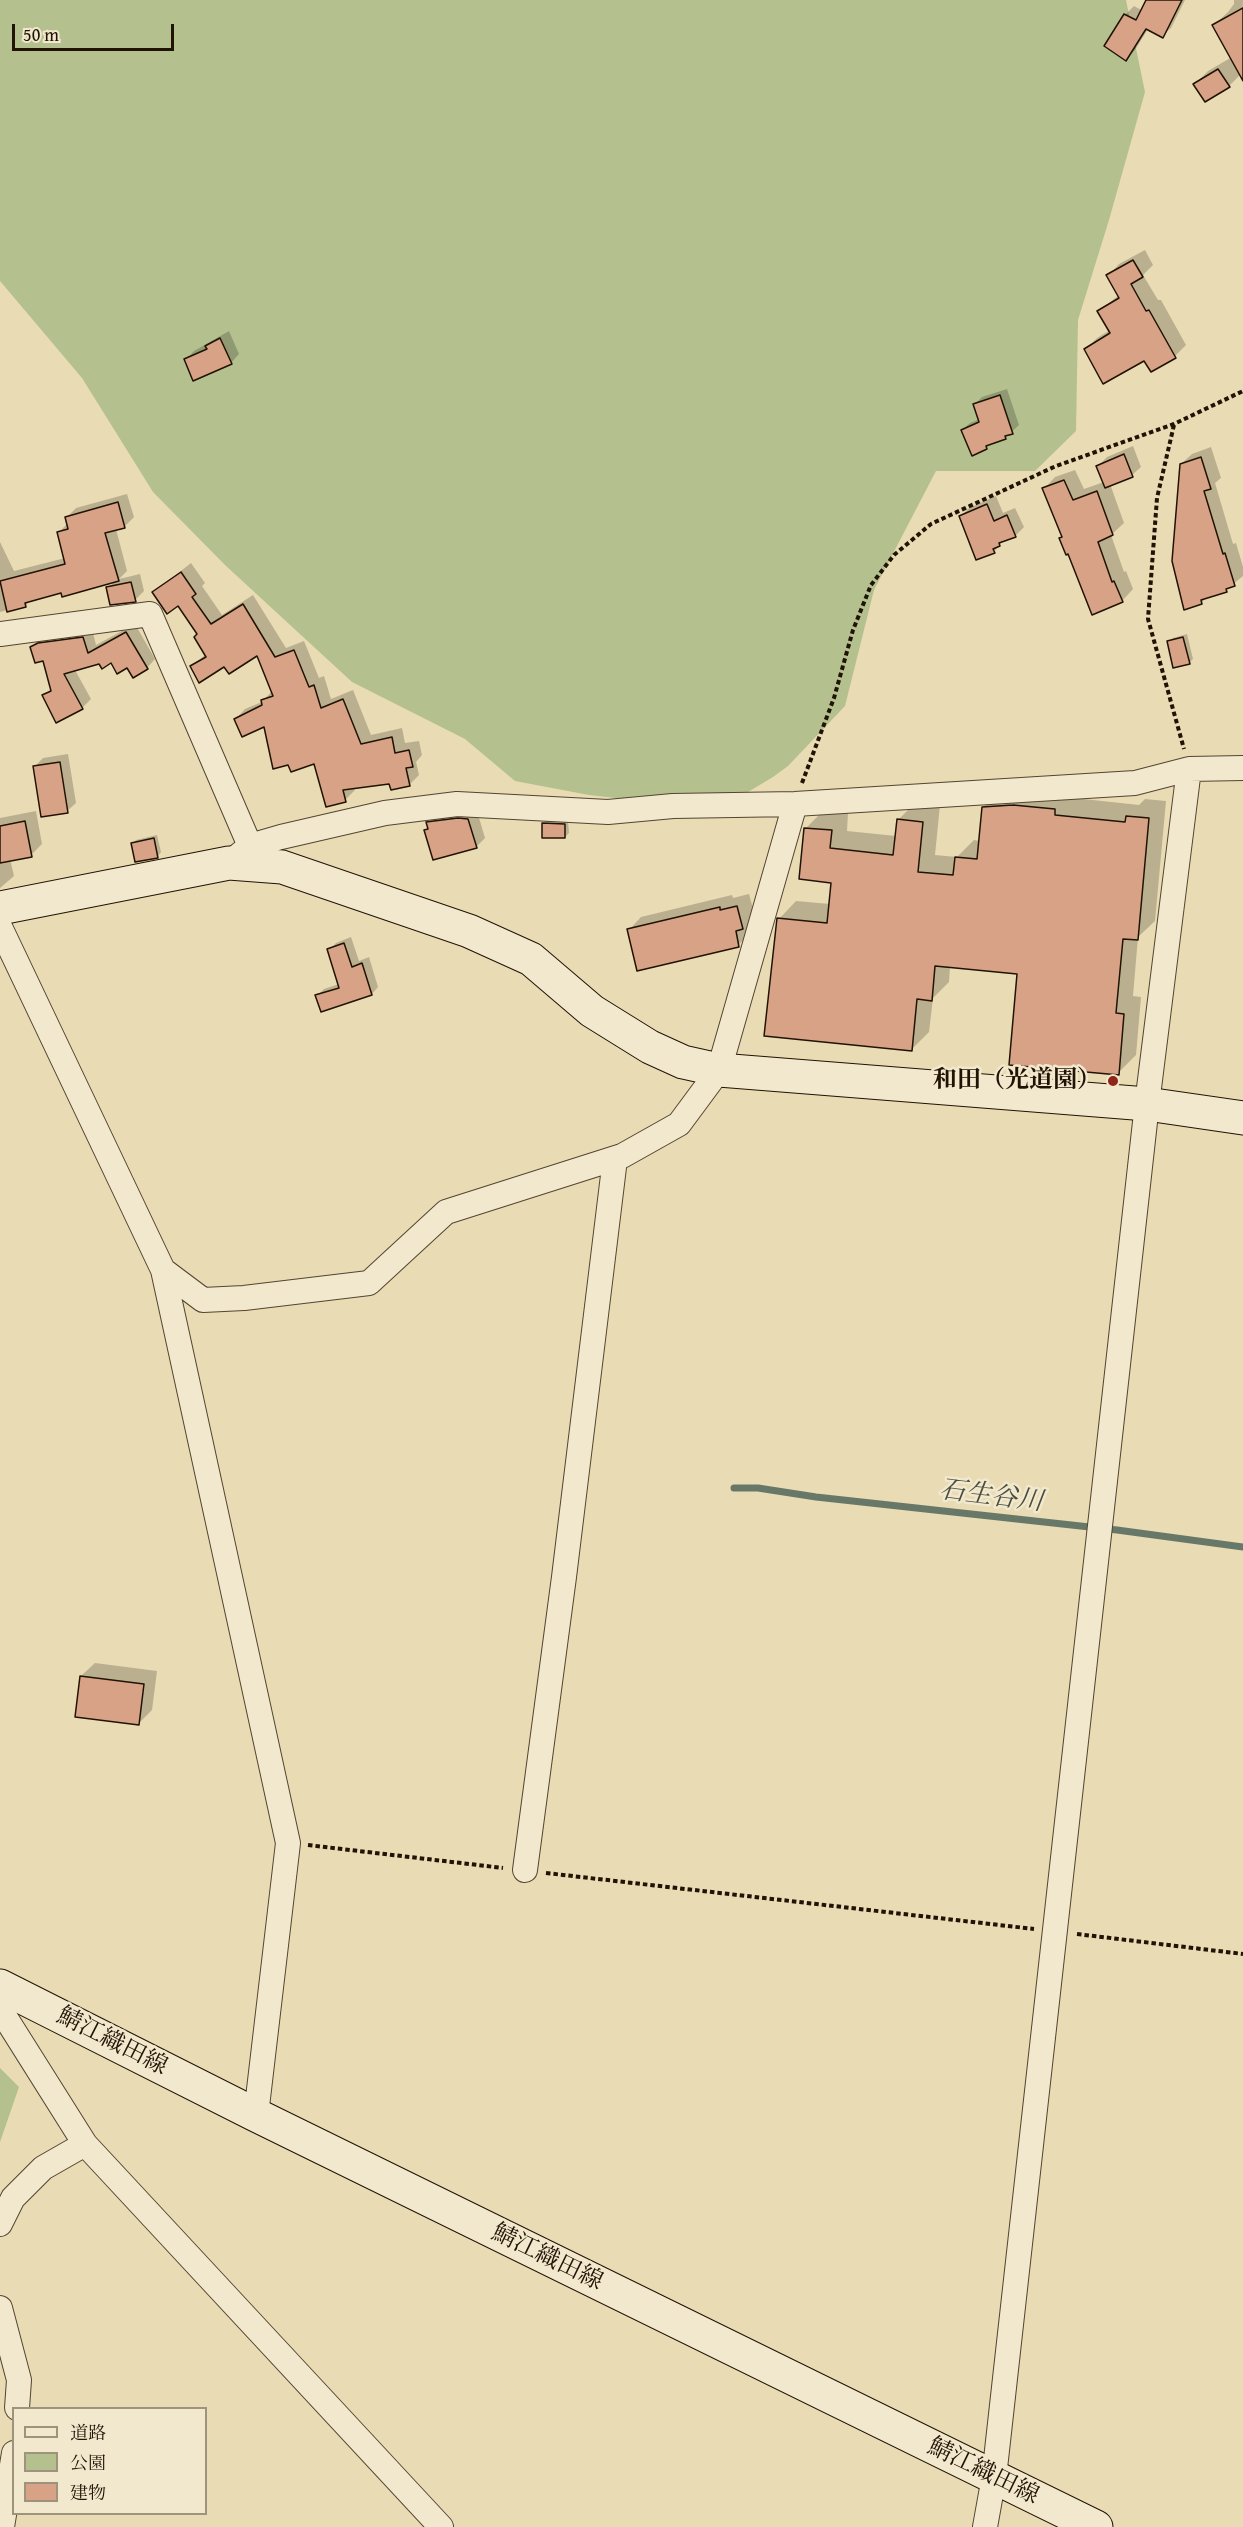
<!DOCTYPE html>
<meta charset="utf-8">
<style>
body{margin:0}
#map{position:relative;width:1243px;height:2527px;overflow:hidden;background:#e9dbb3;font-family:"Gentium Book Plus","Noto Serif JP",serif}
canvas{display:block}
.legend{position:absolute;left:12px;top:2407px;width:195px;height:108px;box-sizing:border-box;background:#f1e8ce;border:2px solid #9e937d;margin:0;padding:8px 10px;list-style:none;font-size:18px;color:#211304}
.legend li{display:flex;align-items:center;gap:12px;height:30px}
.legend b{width:30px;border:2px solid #9e937d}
.scale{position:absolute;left:12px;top:24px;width:162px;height:27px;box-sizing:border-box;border:3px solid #211304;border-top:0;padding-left:8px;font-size:18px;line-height:21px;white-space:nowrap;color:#211304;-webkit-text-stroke:4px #f1e8ce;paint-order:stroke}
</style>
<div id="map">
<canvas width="1243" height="2527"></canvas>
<ul class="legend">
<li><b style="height:8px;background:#f1e8ce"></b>道路</li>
<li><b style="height:16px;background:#b4c18f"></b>公園</li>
<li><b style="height:16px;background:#d8a287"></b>建物</li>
</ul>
<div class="scale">50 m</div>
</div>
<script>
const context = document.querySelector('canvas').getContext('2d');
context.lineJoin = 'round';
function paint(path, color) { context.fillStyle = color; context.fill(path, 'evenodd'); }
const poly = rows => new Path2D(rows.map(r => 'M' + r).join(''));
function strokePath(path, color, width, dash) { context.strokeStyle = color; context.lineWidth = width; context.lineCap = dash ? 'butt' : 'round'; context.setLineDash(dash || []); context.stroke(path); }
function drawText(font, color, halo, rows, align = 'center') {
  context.font = font + ' "Gentium Book Plus","Noto Serif JP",serif'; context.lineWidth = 5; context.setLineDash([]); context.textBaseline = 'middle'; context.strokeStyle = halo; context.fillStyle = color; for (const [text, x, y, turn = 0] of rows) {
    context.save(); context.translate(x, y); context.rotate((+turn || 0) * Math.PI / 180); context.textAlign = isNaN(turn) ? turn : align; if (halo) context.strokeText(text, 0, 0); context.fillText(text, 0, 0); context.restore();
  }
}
const green = poly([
 [0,0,1126,0,1145,92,1109,220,1078,320,1076,431,1035,471,936,471,874,590,845,706,788,766,773,777,718,810,589,795,515,781,465,739,352,682,225,565,153,492,82,378,0,281],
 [0,2068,19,2087,0,2142]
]);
const shadow = poly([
 [1148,0,1185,0,1171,28,1162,36,1148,29,1135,50,1126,59,1125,15,1134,6,1143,11],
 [1234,0,1243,0,1241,74,1229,86,1195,84,1208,71,1232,57,1214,25,1228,12,1234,4],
 [1145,250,1153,265,1143,275,1158,300,1161,300,1186,345,1175,356,1152,370,1144,359,1086,349,1097,338,1110,330,1099,311,1119,295,1108,276,1119,264],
 [229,331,239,354,231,363,186,360,194,351],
 [1007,389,1019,425,1006,437,992,442,986,448,962,430,970,423,980,419,975,404,982,397],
 [1133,446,1141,467,1132,475,1110,484,1124,523,1111,535,1124,572,1126,571,1133,589,1122,601,1063,536,1044,489,1055,477,1075,470,1084,489,1104,482,1098,466,1107,457],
 [1211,447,1221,478,1215,483,1233,544,1236,543,1243,567,1243,576,1226,590,1208,596,1202,602,1185,608,1177,583,1180,580,1181,464,1192,454],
 [127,494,134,517,124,527,116,529,127,571,119,579,140,574,144,591,135,600,108,588,115,581,32,599,25,606,0,612,0,542,14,571,65,558,59,532,68,523,66,518,76,508],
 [996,496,1003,513,1015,508,1024,527,1015,536,1002,542,994,552,961,516,969,508],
 [191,563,205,583,202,586,222,615,253,595,286,648,304,641,319,678,324,676,331,699,353,690,371,735,402,728,405,743,419,741,422,755,416,762,419,775,409,785,390,782,354,787,355,790,345,800,315,762,265,724,235,720,245,709,262,702,273,690,257,653,225,665,192,666,206,654,199,634,178,604,154,592],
 [135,624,155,659,147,668,112,661,75,670,91,699,82,708,44,696,52,688,44,660,32,647,40,638,92,629,96,645],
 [1187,634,1193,659,1189,663,1169,642,1173,638],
 [68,754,76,803,67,811,34,767,43,758],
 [1001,790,1139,805,1145,799,1166,801,1155,921,1138,937,1133,996,1141,997,1136,1055,1118,1073,1019,973,950,966,949,982,933,998,929,1032,911,1050,779,919,796,901,830,904,833,881,806,828,823,811,848,813,847,831,896,836,898,820,916,802,940,805,935,855,957,857,974,840,980,841,983,807],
 [36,811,42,844,31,855,10,859,14,876,0,888,0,818],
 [477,811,485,838,476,847,426,830,429,827,428,823,436,814],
 [547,819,568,821,569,833,565,837,544,823],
 [157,835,161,852,158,856,133,844,136,840],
 [749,894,755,916,748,922,751,933,738,945,629,930,641,917,732,895,733,898],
 [351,937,359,961,369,957,378,987,372,994,317,996,324,989,339,984,329,950,336,943],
 [95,1663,157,1671,152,1710,139,1723,81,1676]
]);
const stream = poly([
 [734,1488,758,1488,816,1497,1117,1530,1243,1547]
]);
const building = poly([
 [1146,0,1182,0,1163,38,1146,29,1126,61,1104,46,1124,14,1136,20,1146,0],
 [1243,8,1243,81,1212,25,1243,8],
 [1218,69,1230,87,1205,102,1193,84,1218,69],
 [1133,260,1143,277,1131,284,1146,311,1149,310,1176,358,1151,372,1144,361,1103,384,1084,349,1110,333,1097,311,1119,298,1106,275,1133,260],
 [220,338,232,364,193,381,184,359,207,349,205,346,220,338],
 [1000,395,1013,434,1005,436,1006,439,986,446,987,449,972,456,961,430,979,422,973,404,1000,395],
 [1124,454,1133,477,1105,488,1096,466,1124,454],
 [1201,457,1211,489,1204,491,1223,554,1225,553,1235,586,1226,589,1227,592,1201,600,1202,604,1184,610,1172,561,1180,464,1201,457],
 [1064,480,1073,500,1097,491,1113,535,1098,542,1112,582,1114,581,1123,602,1092,615,1068,554,1066,555,1059,538,1062,537,1042,488,1064,480],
 [118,502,125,528,105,533,119,581,62,597,61,593,25,603,26,607,7,612,0,581,65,564,57,532,68,529,65,517,118,502],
 [987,504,994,521,1007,515,1016,537,999,543,1000,546,993,549,995,553,976,560,959,516,987,504],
 [181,572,196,594,192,597,211,624,243,604,275,657,294,650,309,687,314,685,321,708,343,699,361,744,392,737,395,753,409,750,413,767,406,768,410,786,391,790,389,784,343,790,346,802,326,807,314,764,291,772,288,765,273,769,264,727,242,737,234,719,262,705,261,700,273,696,257,656,229,674,224,667,199,683,190,666,206,657,194,637,197,634,178,606,167,614,152,592,181,572],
 [131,582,136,602,110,605,106,587,131,582],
 [126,632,148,669,133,678,127,668,117,674,111,663,102,669,99,664,64,674,83,709,56,723,42,695,51,691,43,661,35,663,30,647,38,643,83,637,88,653,126,632],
 [1183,637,1190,664,1173,668,1167,641,1183,637],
 [60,762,68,813,41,817,33,766,60,762],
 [1013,805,1055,809,1055,815,1125,822,1126,816,1149,818,1138,940,1123,939,1116,1013,1124,1014,1119,1075,1009,1065,1017,974,935,966,932,1001,917,999,912,1051,764,1036,777,918,827,923,831,883,799,879,804,828,832,830,830,848,893,855,897,819,923,822,918,872,953,875,955,857,977,859,982,807,1013,805],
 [458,818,468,819,477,848,433,860,424,830,428,829,426,822,458,818],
 [25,821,32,857,0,863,0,826,25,821],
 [542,823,565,824,565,838,542,838,542,823],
 [154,838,158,858,135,862,131,843,154,838],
 [737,906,743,929,736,931,739,947,637,971,627,929,720,907,720,910,737,906],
 [344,943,352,967,362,963,372,995,321,1012,315,995,339,988,327,949,344,943],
 [80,1676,144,1684,139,1725,75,1717,80,1676]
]);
const path = poly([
 [1174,425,1157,498,1148,619,1184,749],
 [802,783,834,698,853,630,871,585,894,555,931,524,1056,466,1174,424,1243,391],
 [308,1845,503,1868],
 [546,1873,1034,1929],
 [1077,1934,1243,1954]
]);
const street = poly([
 [0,634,150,614,250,846],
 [229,863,250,846,281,837,385,813,457,804,608,812,673,806,795,804,1135,783,1189,769,1243,768],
 [0,927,163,1270,288,1843,256,2115],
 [163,1270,203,1300,244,1298,369,1283,446,1212,622,1156,679,1124,719,1070,795,804],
 [525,1870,564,1577,615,1159],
 [0,2009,85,2144,441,2527],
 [0,2224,13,2198,43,2168,85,2144],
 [0,2308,19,2380,17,2408],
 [2,2527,14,2453],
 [985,2527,994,2477,1147,1104,1189,769]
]);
const secondary = poly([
 [0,908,229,863,282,867,469,931,531,959,592,1011,650,1047,683,1062,719,1070,1147,1104,1243,1118],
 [0,1986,256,2115,1096,2527]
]);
const markers = [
 [1113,1081,6,"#8f2418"]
];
const poiNames = [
 ["和田（光道園）",1101,1081]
];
const streetNames = [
 ["鯖江織田線",112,2042,27],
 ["鯖江織田線",547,2258,26],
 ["鯖江織田線",983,2472,26]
];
const waterNames = [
 ["石生谷川",991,1497,7]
];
paint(green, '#b4c18f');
paint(shadow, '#0003');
strokePath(stream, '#687868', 7);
paint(building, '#d8a287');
strokePath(building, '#211304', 1.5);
strokePath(street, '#534530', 26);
strokePath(secondary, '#211304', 35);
strokePath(path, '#211304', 4, [4.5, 3]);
strokePath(street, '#f1e8ce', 24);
strokePath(secondary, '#f1e8ce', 33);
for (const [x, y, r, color] of markers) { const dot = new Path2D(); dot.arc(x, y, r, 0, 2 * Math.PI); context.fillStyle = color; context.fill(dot); strokePath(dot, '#f1e8ce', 2); }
drawText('bold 24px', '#211304', '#f1e8ce', poiNames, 'right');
drawText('24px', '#211304', '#f1e8ce', streetNames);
drawText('italic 26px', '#4a4e3e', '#f1e8ce', waterNames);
</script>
